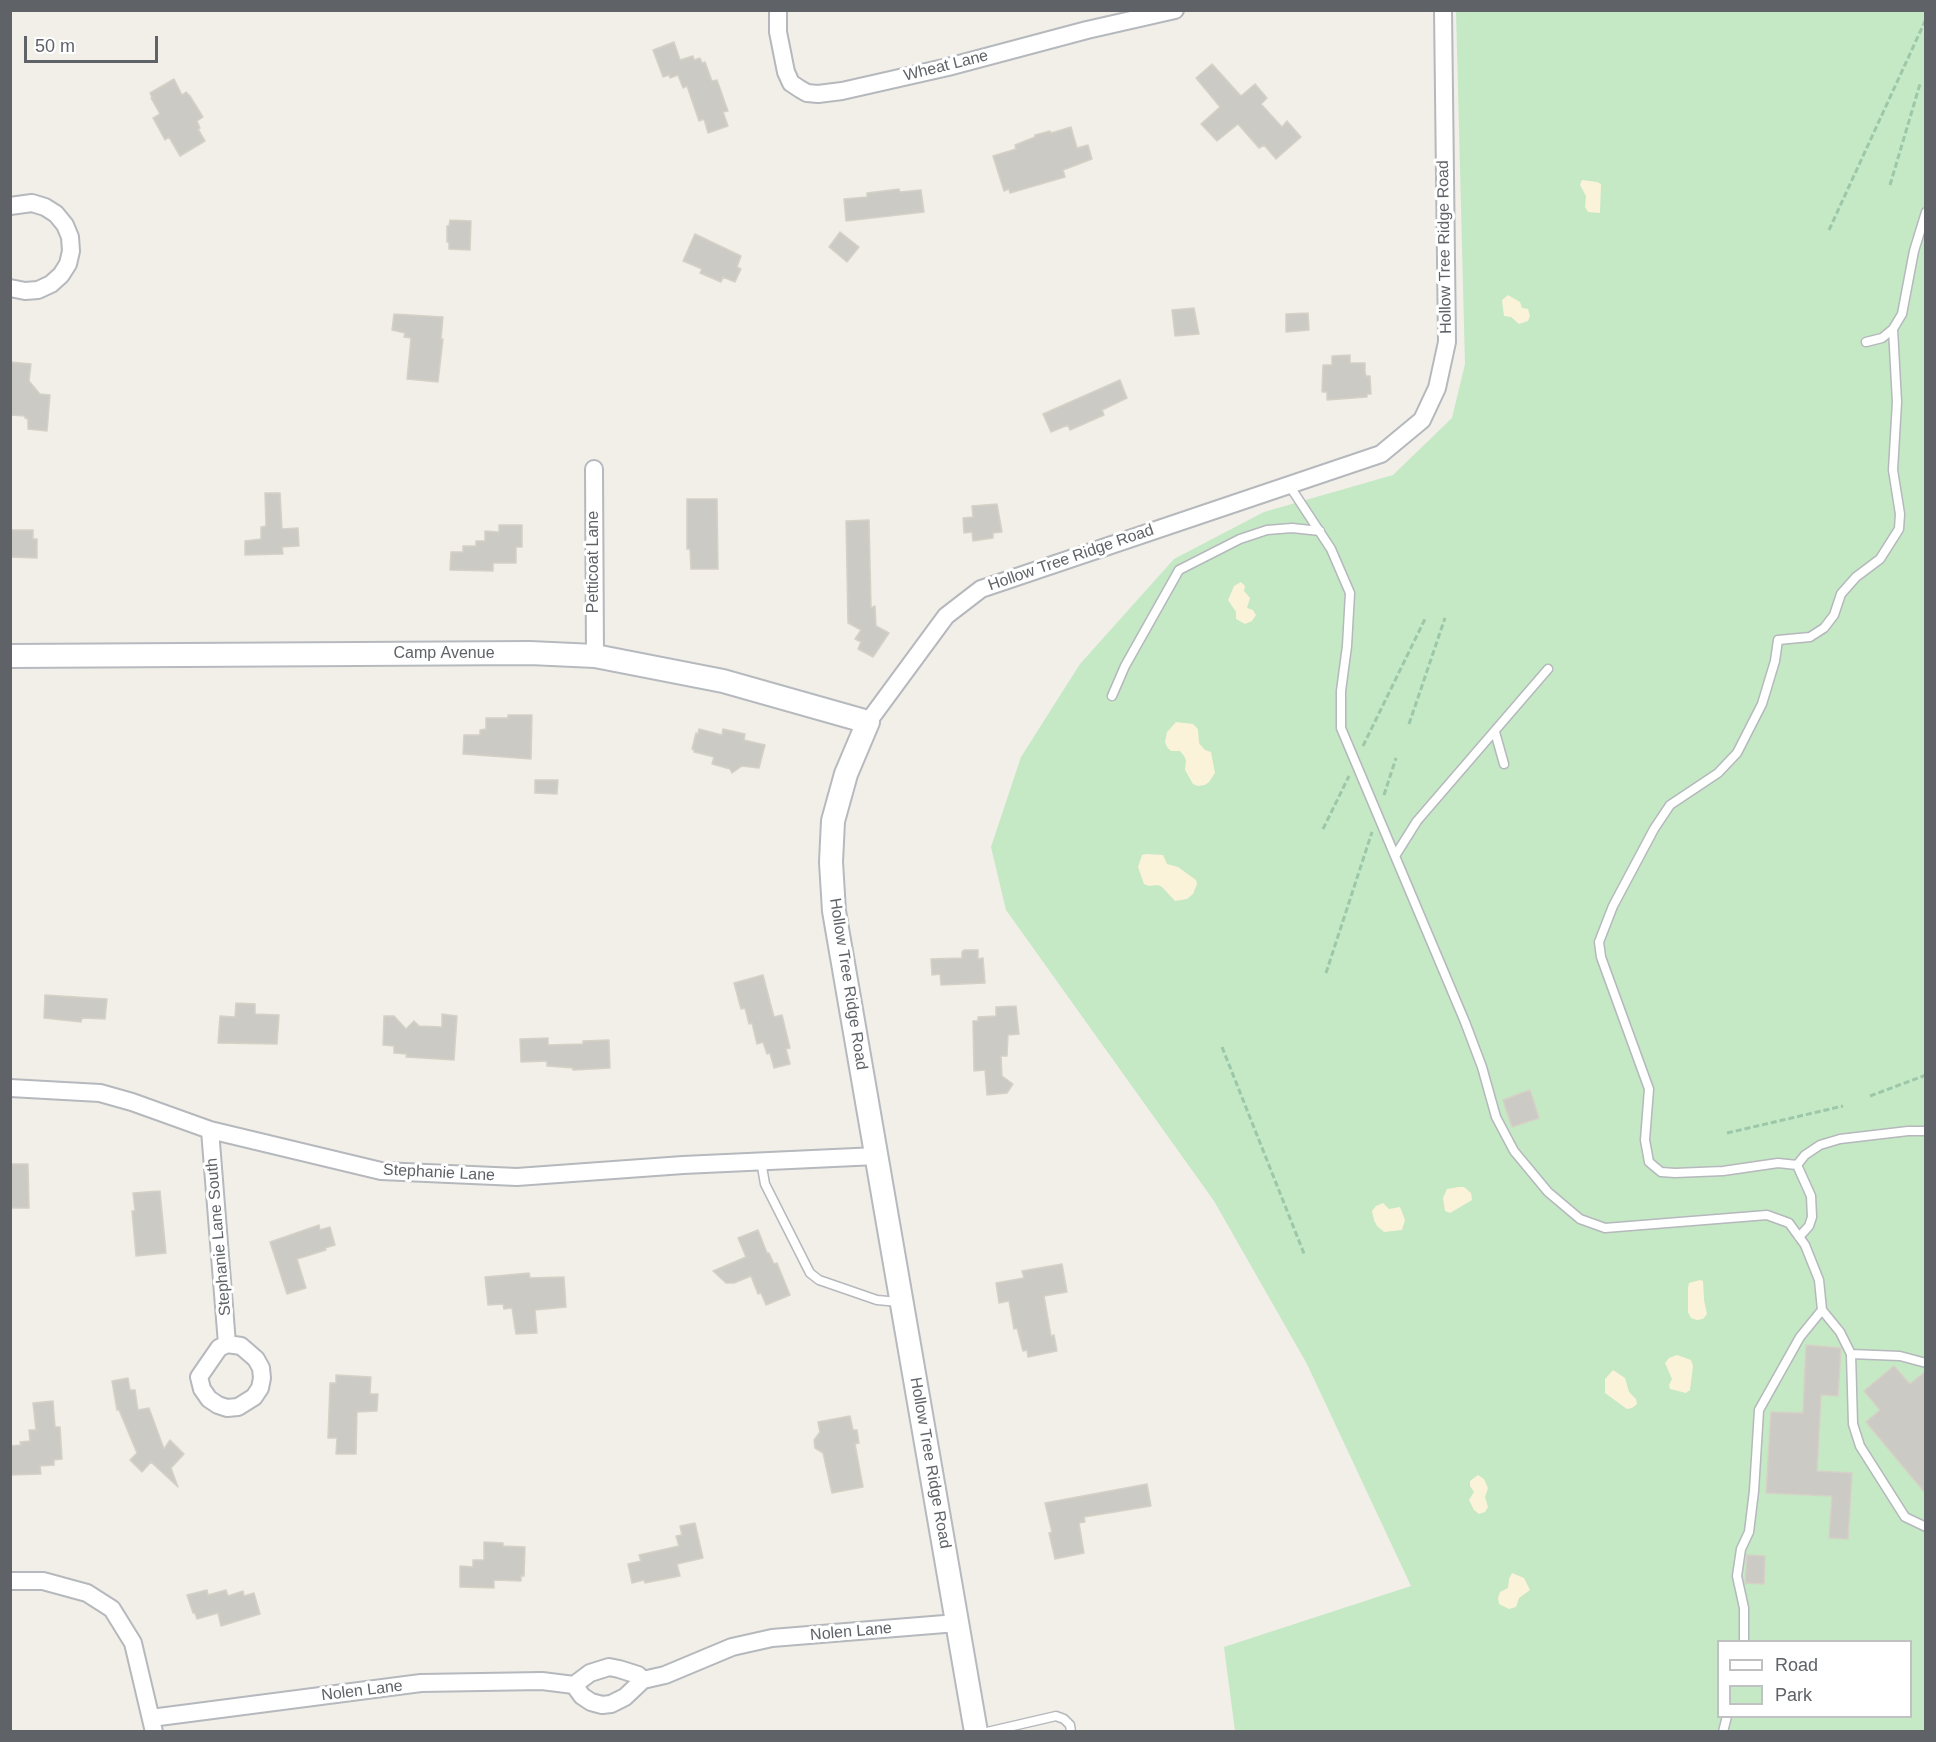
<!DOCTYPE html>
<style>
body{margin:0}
#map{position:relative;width:1936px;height:1742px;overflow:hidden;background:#f1efe8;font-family:Helvetica,sans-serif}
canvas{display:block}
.frame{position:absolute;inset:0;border:12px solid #5f6368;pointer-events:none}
.legend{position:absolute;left:1717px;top:1640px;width:195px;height:78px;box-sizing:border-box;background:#fff;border:2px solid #bfc1c3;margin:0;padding:8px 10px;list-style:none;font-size:18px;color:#5f6368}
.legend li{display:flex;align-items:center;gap:12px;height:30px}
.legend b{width:30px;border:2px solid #bfc1c3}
.scale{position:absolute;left:24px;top:36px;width:134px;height:27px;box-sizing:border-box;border:3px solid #5f6368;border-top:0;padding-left:8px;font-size:18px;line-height:21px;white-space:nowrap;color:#5f6368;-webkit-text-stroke:4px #fff;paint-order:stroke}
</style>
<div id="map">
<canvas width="1936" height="1742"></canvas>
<div class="frame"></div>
<ul class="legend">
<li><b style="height:8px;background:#fff"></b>Road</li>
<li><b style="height:16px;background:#c5e8c5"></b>Park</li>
</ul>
<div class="scale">50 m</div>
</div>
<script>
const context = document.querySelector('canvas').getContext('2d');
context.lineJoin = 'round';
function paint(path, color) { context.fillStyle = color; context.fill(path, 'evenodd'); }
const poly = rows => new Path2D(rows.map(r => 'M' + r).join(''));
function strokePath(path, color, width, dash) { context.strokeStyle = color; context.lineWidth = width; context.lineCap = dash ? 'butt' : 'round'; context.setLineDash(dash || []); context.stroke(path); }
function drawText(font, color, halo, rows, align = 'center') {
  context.font = font + ' Helvetica,sans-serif'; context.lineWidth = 6; context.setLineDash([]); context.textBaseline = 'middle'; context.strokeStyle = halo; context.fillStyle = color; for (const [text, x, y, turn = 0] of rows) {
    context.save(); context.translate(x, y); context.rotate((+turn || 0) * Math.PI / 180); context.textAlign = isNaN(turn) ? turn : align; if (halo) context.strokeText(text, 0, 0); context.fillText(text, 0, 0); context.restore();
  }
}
const green = poly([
 [1456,11,1925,11,1925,1731,1235,1731,1224,1647,1411,1586,1307,1364,1214,1201,1006,910,991,847,1021,757,1080,664,1174,559,1264,512,1393,475,1452,418,1465,364],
 [1718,1642,1910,1642,1910,1716,1718,1716]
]);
const sand = poly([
 [1582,180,1597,182,1601,184,1600,213,1588,212,1585,207,1586,196,1580,185],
 [1508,295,1520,302,1522,308,1528,309,1530,316,1528,321,1519,324,1511,317,1504,316,1502,300],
 [1241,582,1245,586,1244,591,1250,598,1247,608,1253,610,1256,615,1252,621,1245,624,1236,619,1236,612,1228,600,1234,586],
 [1176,722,1193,724,1198,729,1199,743,1205,750,1211,752,1215,773,1209,782,1205,785,1198,786,1193,784,1185,770,1186,760,1184,756,1180,751,1171,751,1167,747,1165,742,1167,732],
 [1146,854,1163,855,1167,864,1178,867,1196,880,1197,884,1193,894,1187,899,1175,901,1162,887,1158,885,1149,886,1144,884,1138,867,1142,855],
 [1459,1187,1464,1187,1471,1193,1472,1200,1450,1213,1445,1211,1443,1198,1447,1189],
 [1383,1203,1389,1209,1400,1207,1405,1220,1402,1230,1384,1232,1377,1226,1374,1220,1372,1211,1376,1206],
 [1700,1280,1703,1281,1704,1300,1707,1314,1703,1319,1697,1320,1691,1318,1688,1312,1688,1288,1689,1283],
 [1677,1355,1691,1360,1693,1366,1690,1390,1686,1393,1670,1389,1669,1385,1672,1379,1665,1363,1669,1358],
 [1613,1370,1625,1378,1629,1392,1636,1399,1637,1404,1632,1408,1627,1409,1605,1393,1605,1379],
 [1478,1475,1484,1479,1488,1488,1485,1497,1488,1507,1485,1512,1479,1514,1474,1510,1469,1500,1474,1492,1470,1486,1470,1481],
 [1512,1573,1524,1578,1530,1590,1519,1598,1516,1607,1509,1609,1499,1604,1498,1598,1500,1592,1508,1588,1509,1579]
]);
const building = poly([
 [674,42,680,60,693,56,694,60,700,58,702,63,705,62,712,81,717,80,728,111,723,112,728,126,708,133,704,119,699,121,687,86,683,88,678,75,670,78,669,75,663,77,653,50,674,42],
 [1212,64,1241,96,1255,84,1267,98,1261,104,1282,127,1287,121,1301,137,1276,159,1264,145,1259,148,1238,124,1217,141,1201,124,1220,107,1196,78,1212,64],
 [174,79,182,95,186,92,190,96,203,117,197,121,200,128,198,129,205,141,180,156,169,137,165,140,153,118,160,114,151,98,152,97,150,93,174,79],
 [1071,127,1077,148,1088,145,1092,159,1063,170,1065,177,1010,193,1009,189,1004,191,993,156,1016,149,1015,145,1035,137,1035,135,1050,131,1051,133,1071,127],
 [899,189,900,192,921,190,924,212,846,221,844,199,867,197,867,193,899,189],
 [450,220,471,221,470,250,449,249,449,242,447,242,447,226,449,226,450,220],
 [840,232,859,247,847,262,829,247,840,232],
 [695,234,741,256,737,267,741,269,735,282,723,277,721,282,700,273,702,269,683,261,695,234],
 [1194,308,1199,334,1175,336,1172,310,1194,308],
 [1308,313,1309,330,1286,332,1286,314,1308,313],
 [394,314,443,317,441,339,443,339,438,382,407,379,411,338,404,337,405,333,392,330,394,314],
 [1350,355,1350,363,1365,363,1365,372,1366,376,1370,376,1371,394,1367,394,1367,397,1327,400,1327,392,1322,392,1323,365,1332,365,1332,356,1350,355],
 [10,362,31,364,29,381,40,394,50,395,47,431,28,429,28,419,25,418,25,416,10,415,10,362],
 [1120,380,1127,398,1102,410,1104,415,1070,430,1068,425,1051,432,1043,414,1120,380],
 [265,493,280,493,282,529,298,528,299,546,282,547,283,554,245,555,245,541,261,539,261,527,266,526,265,493],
 [687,499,717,499,718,569,691,569,690,549,687,549,687,499],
 [997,504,1002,532,993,533,993,538,973,541,972,532,964,533,963,518,973,517,972,506,997,504],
 [869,520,871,608,875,606,876,626,889,633,873,657,858,649,861,642,855,639,861,630,848,623,846,521,869,520],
 [499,525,522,525,522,547,516,547,516,563,493,563,493,571,450,570,451,552,463,552,463,546,476,546,476,541,485,541,485,531,499,532,499,525],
 [10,530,33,530,33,539,37,539,37,558,10,557,10,530],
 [508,715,532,715,531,759,463,754,464,735,480,735,480,730,486,729,486,718,508,718,508,715],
 [699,729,722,735,723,729,745,734,744,740,765,745,759,768,742,766,732,773,730,769,712,764,714,757,694,752,694,750,692,749,696,733,698,734,699,729],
 [535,780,558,780,557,794,535,793,535,780],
 [964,950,978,950,978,959,983,958,985,983,941,985,940,974,932,975,931,959,962,958,962,952,964,950],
 [763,975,774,1017,782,1015,790,1048,786,1049,790,1064,774,1068,770,1053,767,1054,763,1042,757,1044,752,1023,749,1024,745,1008,741,1009,734,983,763,975],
 [45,995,107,999,105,1019,82,1018,81,1022,44,1018,45,995],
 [236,1003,255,1004,255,1014,279,1015,277,1044,218,1043,220,1016,235,1017,236,1003],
 [1016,1006,1019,1034,1008,1035,1007,1056,1001,1056,1002,1076,1013,1084,1007,1093,987,1095,985,1070,974,1071,973,1021,978,1021,978,1017,996,1016,996,1007,1016,1006],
 [442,1014,457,1016,454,1060,406,1057,407,1054,394,1053,394,1046,383,1045,384,1016,394,1016,406,1029,414,1021,419,1026,442,1027,442,1014],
 [548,1038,548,1045,583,1044,583,1041,609,1040,610,1068,573,1070,573,1068,547,1066,547,1061,521,1062,520,1039,548,1038],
 [1530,1090,1539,1118,1512,1127,1503,1100,1530,1090],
 [10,1164,28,1164,29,1208,10,1208,10,1164],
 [160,1191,166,1253,136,1256,132,1211,135,1211,133,1193,160,1191],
 [319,1225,320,1230,330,1227,335,1245,325,1248,326,1250,297,1259,306,1288,287,1294,270,1242,319,1225],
 [758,1230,767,1253,769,1253,774,1264,777,1263,790,1295,766,1305,761,1293,758,1294,751,1276,734,1283,726,1283,713,1271,746,1257,738,1238,758,1230],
 [1062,1264,1067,1292,1044,1296,1051,1336,1054,1335,1057,1351,1028,1357,1027,1350,1023,1351,1017,1328,1014,1329,1009,1301,999,1303,996,1283,1024,1278,1022,1271,1062,1264],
 [529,1273,530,1278,564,1277,566,1307,535,1310,537,1333,516,1334,512,1308,504,1309,503,1304,488,1305,485,1277,529,1273],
 [1806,1345,1841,1348,1838,1396,1821,1395,1817,1471,1852,1473,1848,1539,1829,1538,1832,1496,1766,1493,1771,1412,1803,1413,1806,1345],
 [1894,1366,1910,1384,1926,1371,1926,1494,1866,1422,1880,1410,1864,1391,1894,1366],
 [336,1375,371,1377,370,1394,378,1394,377,1411,357,1412,356,1454,336,1454,337,1438,328,1438,330,1383,336,1383,336,1375],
 [128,1378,130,1390,135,1390,138,1410,149,1408,164,1449,170,1440,184,1454,171,1468,178,1487,151,1462,142,1472,130,1460,137,1453,119,1410,117,1410,112,1381,128,1378],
 [53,1401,55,1427,60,1427,62,1459,54,1460,54,1465,40,1466,41,1474,10,1475,10,1446,21,1445,20,1442,30,1441,29,1430,36,1430,33,1403,53,1401],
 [850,1416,853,1430,857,1430,859,1443,855,1444,863,1487,832,1493,823,1453,815,1448,814,1440,820,1432,818,1422,850,1416],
 [1147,1484,1151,1506,1084,1517,1085,1522,1079,1523,1084,1553,1055,1559,1049,1533,1052,1532,1045,1503,1147,1484],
 [695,1523,703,1558,677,1564,680,1576,645,1583,644,1580,632,1583,628,1564,641,1561,639,1555,679,1546,676,1536,682,1535,680,1526,695,1523],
 [484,1542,503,1543,503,1546,525,1547,524,1576,521,1576,521,1581,494,1580,494,1588,460,1587,460,1566,473,1567,473,1560,484,1560,484,1542],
 [1747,1555,1765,1556,1764,1584,1745,1583,1747,1555],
 [207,1590,208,1595,226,1590,228,1596,243,1591,244,1596,254,1593,260,1614,221,1626,218,1613,197,1619,195,1613,193,1613,187,1595,207,1590]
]);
const path = poly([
 [1890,185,1920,84],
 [1829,230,1926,19],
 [1409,724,1445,618],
 [1363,746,1426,617],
 [1384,795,1396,758],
 [1323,829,1349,776],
 [1326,973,1372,832],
 [1222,1047,1305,1256],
 [1870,1096,1926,1075],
 [1727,1133,1843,1106]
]);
const lane = poly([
 [1866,342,1882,338,1893,329,1902,314,1914,251,1926,212],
 [1289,485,1331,549,1350,593,1347,646,1341,691,1341,728,1465,1022,1482,1067,1496,1117,1514,1151,1548,1192,1580,1219,1605,1228,1767,1215,1789,1223,1805,1245,1819,1280,1822,1310,1840,1332,1851,1354,1853,1424,1860,1446,1905,1517,1926,1527],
 [1112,696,1125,666,1179,570,1240,539,1267,530,1292,528,1320,531],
 [1495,732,1504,764],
 [1395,856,1417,821,1548,669],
 [761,1161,765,1184,810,1273,819,1280,877,1300,899,1302],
 [1797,1165,1805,1155,1820,1145,1840,1139,1908,1131,1926,1131],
 [1799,1237,1809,1226,1812,1217,1811,1196,1797,1165,1778,1163,1723,1171,1675,1173,1661,1172,1649,1162,1645,1140,1649,1089,1601,957,1599,942,1613,906,1654,829,1670,805,1718,773,1737,753,1762,704,1775,661,1778,640,1810,637,1824,628,1834,615,1841,594,1856,577,1880,559,1899,529,1900,514,1893,470,1897,402,1893,329],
 [1851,1354,1900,1356,1926,1363],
 [1744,1642,1744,1608,1737,1576,1741,1549,1749,1532,1754,1491,1759,1410,1800,1337,1822,1310],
 [987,1732,1056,1716,1064,1719,1070,1725,1071,1732],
 [1723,1732,1727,1716]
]);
const street = poly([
 [778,10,778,32,786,72,791,83,800,89,807,93,818,94,842,91,948,67,1087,30,1175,10],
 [10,206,32,203,45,207,56,214,65,225,70,237,71,251,68,264,61,275,51,284,38,290,25,291,10,288],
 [594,469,595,656],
 [868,722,946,616,981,589,1381,454,1422,420,1437,388,1447,342,1443,10],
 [10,1088,100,1093,132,1102,210,1130,381,1171,517,1177,683,1165,877,1156],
 [210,1130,227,1344,241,1346,256,1359,261,1368,262,1378,260,1388,254,1397,238,1407,227,1408,218,1405,209,1399,202,1389,199,1377,219,1348,227,1344],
 [10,1581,43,1581,87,1593,112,1609,133,1643,154,1732],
 [574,1685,590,1673,609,1667,619,1669,638,1675,643,1680],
 [151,1718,421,1683,542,1681,574,1685,582,1696,591,1702,602,1705,611,1704,625,1697,643,1680,665,1675,732,1647,772,1638,957,1623]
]);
const secondary = poly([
 [10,656,530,653,595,656,723,681,868,722,846,774,833,821,831,862,834,911,976,1732]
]);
const streetNames = [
 ["Wheat Lane",946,66,-14],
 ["Hollow Tree Ridge Road",1445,247,-91],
 ["Hollow Tree Ridge Road",1071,558,-19],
 ["Petticoat Lane",594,562,-90],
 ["Camp Avenue",444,654],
 ["Hollow Tree Ridge Road",848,984,81],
 ["Stephanie Lane",439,1173,3],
 ["Stephanie Lane South",219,1237,-95],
 ["Hollow Tree Ridge Road",930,1463,80],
 ["Nolen Lane",851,1632,-5],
 ["Nolen Lane",362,1691,-7]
];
paint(green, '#c5e8c5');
paint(sand, '#fbf3d9');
paint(building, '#cccac5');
strokePath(building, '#d6d1c6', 1.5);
strokePath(lane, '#b5b8bc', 11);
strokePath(street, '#b5b8bc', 20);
strokePath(secondary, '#b6babf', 26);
strokePath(path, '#9cc7a9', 3, [6, 3]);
strokePath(lane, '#fff', 8);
strokePath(street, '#fff', 16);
strokePath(secondary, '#fff', 22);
drawText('16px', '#5f6368', '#fff', streetNames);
</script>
